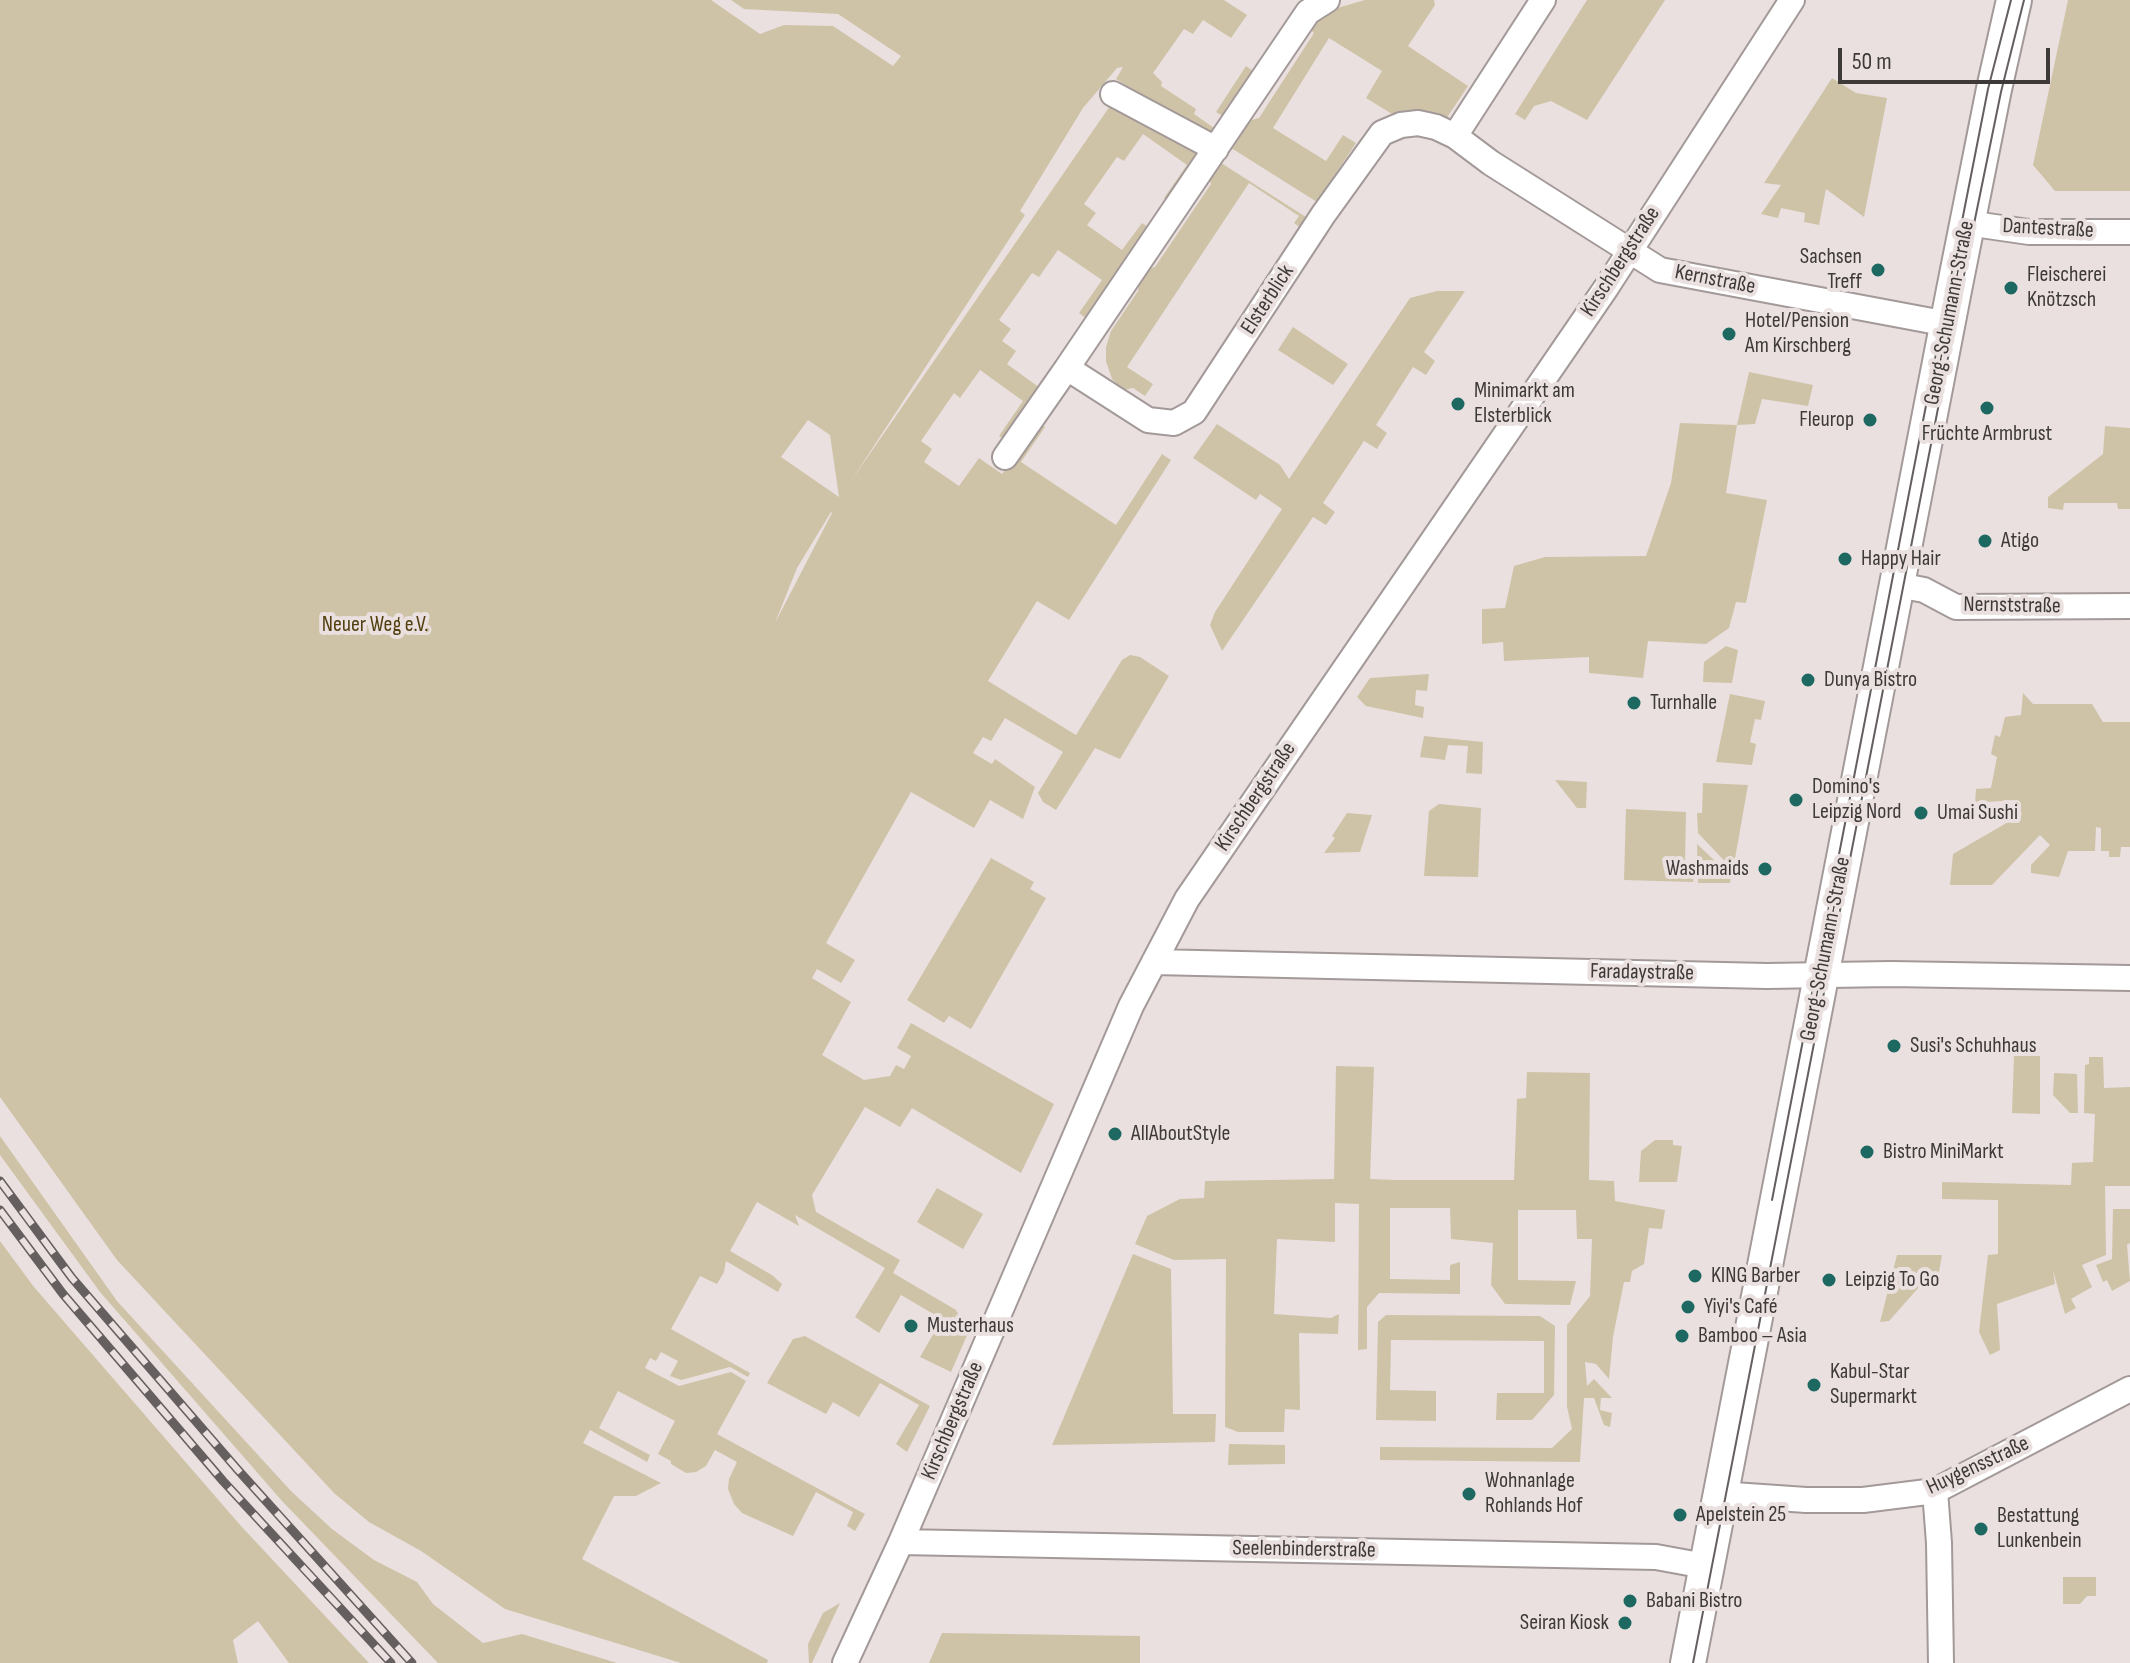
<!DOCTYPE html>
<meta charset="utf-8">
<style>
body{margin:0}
#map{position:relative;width:2130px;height:1663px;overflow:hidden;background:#eae0df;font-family:"Sofia Sans Condensed",sans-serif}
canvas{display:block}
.scale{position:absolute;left:1838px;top:48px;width:212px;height:36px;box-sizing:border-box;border:4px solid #3e3a3a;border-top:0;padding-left:10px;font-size:24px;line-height:28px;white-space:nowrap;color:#3e3a3a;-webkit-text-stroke:6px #eae0df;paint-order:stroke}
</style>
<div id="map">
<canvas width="2130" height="1663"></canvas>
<div class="scale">50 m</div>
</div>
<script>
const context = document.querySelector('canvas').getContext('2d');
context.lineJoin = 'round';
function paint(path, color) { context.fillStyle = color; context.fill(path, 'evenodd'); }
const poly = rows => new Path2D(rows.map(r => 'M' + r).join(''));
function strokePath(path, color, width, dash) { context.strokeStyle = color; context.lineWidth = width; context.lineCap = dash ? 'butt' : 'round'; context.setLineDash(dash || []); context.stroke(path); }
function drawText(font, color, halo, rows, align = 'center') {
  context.font = font + ' "Sofia Sans Condensed",sans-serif'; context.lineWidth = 8; context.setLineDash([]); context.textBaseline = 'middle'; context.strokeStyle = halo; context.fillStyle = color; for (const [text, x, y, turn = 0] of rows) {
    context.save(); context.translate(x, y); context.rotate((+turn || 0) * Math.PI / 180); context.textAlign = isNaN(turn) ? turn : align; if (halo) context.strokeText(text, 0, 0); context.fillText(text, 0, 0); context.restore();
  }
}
const green = poly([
 [0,0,711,0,760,34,784,25,833,26,893,66,901,56,838,14,744,9,731,0,1224,0,1247,15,1231,38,1203,20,1193,34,1184,29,1153,73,1162,82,1161,86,1196,109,1194,114,1217,130,1212,139,1116,79,1123,67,1117,68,1083,108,1020,211,1025,215,851,481,1110,106,1201,155,1169,201,1164,198,1187,165,1143,134,1124,161,1117,157,1084,204,1096,213,1087,225,1122,250,1142,223,1153,230,1090,321,1079,313,1102,280,1058,250,1039,277,1032,273,999,320,1011,329,1002,341,1016,351,1007,364,1044,391,1004,439,999,436,1023,401,980,370,960,398,954,393,921,441,932,449,924,462,959,486,979,458,1002,474,1039,421,1045,427,1021,462,1116,525,1162,454,1171,460,1069,620,1037,601,988,681,1076,735,1122,660,1130,655,1140,657,1169,676,1120,759,1095,748,1056,810,1043,802,1038,793,1063,752,1005,718,991,741,983,737,973,753,992,764,995,759,1035,787,1023,819,990,800,974,828,911,792,826,943,855,960,841,983,817,969,812,978,851,1002,822,1055,864,1080,890,1076,896,1065,904,1069,911,1056,897,1048,911,1023,1054,1104,1021,1173,912,1108,900,1127,865,1107,812,1195,816,1212,900,1260,893,1273,956,1310,968,1333,951,1372,920,1357,942,1319,901,1295,879,1333,855,1317,885,1268,795,1215,799,1226,757,1202,730,1251,772,1275,782,1284,778,1292,726,1261,724,1272,717,1284,700,1276,671,1329,750,1373,748,1377,730,1367,681,1380,670,1376,678,1361,661,1352,656,1361,650,1358,645,1368,679,1386,731,1372,746,1381,717,1434,865,1514,855,1531,847,1526,853,1512,816,1492,793,1536,742,1513,734,1504,728,1489,729,1479,737,1462,715,1450,706,1466,696,1472,686,1473,671,1464,671,1461,658,1454,675,1421,618,1391,599,1428,650,1455,647,1462,590,1430,583,1443,661,1483,636,1496,614,1496,582,1559,768,1660,767,1663,681,1663,505,1609,421,1551,369,1522,334,1493,117,1260,0,1097],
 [808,420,830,435,839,497,781,457],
 [831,512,832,513,775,623,797,568],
 [1365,0,1434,0,1435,5,1408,46,1468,86,1446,119,1417,110,1392,114,1366,98,1382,71,1329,38,1273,128,1326,161,1343,135,1356,143,1317,202,1228,146,1244,122,1259,118,1314,33,1306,26,1323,12],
 [1587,0,1665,0,1587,120,1551,101,1534,106,1525,120,1515,114],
 [2068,0,2130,0,2130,191,2055,191,2033,165],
 [1246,66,1256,73,1226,118,1216,112],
 [1832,78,1856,93,1887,98,1864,217,1826,189,1819,225,1804,222,1805,213,1781,208,1778,218,1761,214,1781,185,1764,183],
 [1218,161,1309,219,1302,229,1294,223,1299,216,1249,183,1127,367,1153,384,1145,396,1133,388,1123,390,1112,379,1106,361,1106,347,1111,331,1138,291,1140,275,1144,270,1155,267,1211,184,1208,176],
 [1437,291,1465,291,1424,352,1435,361,1426,375,1413,367,1376,425,1387,433,1377,449,1364,441,1323,503,1335,512,1326,525,1313,517,1222,651,1210,625,1215,612,1282,509,1260,494,1256,500,1193,458,1217,424,1280,465,1289,479,1410,298],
 [1293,327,1348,364,1333,385,1278,350],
 [1749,372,1813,385,1808,406,1762,399,1755,424,1737,425,1726,493,1767,500,1746,603,1736,602,1729,628,1706,644,1648,641,1643,678,1589,673,1589,657,1504,661,1503,642,1482,644,1482,609,1505,608,1514,566,1545,557,1646,556,1671,483,1680,423,1737,425],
 [2105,426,2130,428,2130,509,2118,509,2117,503,2064,503,2063,510,2048,508,2048,497,2103,454],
 [1726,646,1738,650,1732,683,1703,682,1704,662],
 [1429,674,1427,691,1416,690,1415,705,1424,707,1423,718,1366,706,1357,697,1370,678],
 [2023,693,2033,704,2092,704,2103,722,2130,722,2130,847,2121,847,2120,857,2109,857,2109,851,2101,851,2101,828,2096,827,2095,851,2068,851,2059,877,2031,873,2031,865,2050,845,2040,835,1992,885,1950,885,1953,854,2022,814,2014,800,1975,803,1976,789,1991,788,1997,757,1991,754,1995,735,2000,737,2005,717,2021,715],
 [1730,694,1765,701,1761,720,1755,719,1750,742,1756,744,1752,765,1716,762],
 [1424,736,1483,742,1482,774,1466,773,1468,746,1448,745,1445,760,1420,757],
 [1555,780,1587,782,1586,808,1577,808],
 [1703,783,1748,785,1733,870,1698,833,1697,813,1702,813],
 [1439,804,1481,808,1478,877,1424,876,1429,811],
 [1626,809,1686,812,1685,861,1694,877,1693,882,1624,880],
 [1347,813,1372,815,1360,852,1324,853,1335,838,1332,836],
 [1697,844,1731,876,1730,883,1698,883],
 [991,858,1034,882,1030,889,1046,898,971,1029,949,1016,944,1023,907,1000],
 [2014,1056,2040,1056,2040,1114,2012,1113],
 [2089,1057,2103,1057,2104,1088,2130,1087,2130,1186,2105,1186,2106,1255,2082,1265,2092,1287,2071,1299,2076,1308,2065,1314,2053,1270,2055,1284,1997,1304,2000,1350,1990,1355,1979,1332,1988,1255,1998,1254,1998,1200,1942,1199,1942,1182,2071,1185,2072,1163,2093,1162,2095,1114,2084,1113,2085,1065,2089,1064],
 [1336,1066,1374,1067,1370,1179,1396,1180,1514,1180,1517,1099,1526,1098,1527,1072,1590,1073,1589,1180,1614,1181,1615,1201,1665,1210,1662,1229,1649,1228,1644,1264,1632,1271,1630,1282,1624,1282,1613,1337,1609,1379,1596,1364,1585,1362,1587,1386,1594,1379,1612,1398,1601,1398,1600,1410,1612,1413,1610,1427,1604,1425,1594,1398,1584,1398,1580,1462,1380,1460,1380,1447,1552,1448,1572,1429,1567,1407,1567,1325,1590,1296,1592,1239,1577,1239,1576,1210,1518,1210,1518,1280,1576,1281,1570,1305,1505,1304,1491,1285,1493,1243,1451,1239,1450,1208,1390,1208,1390,1279,1450,1280,1450,1265,1460,1262,1460,1294,1379,1293,1367,1307,1367,1349,1358,1350,1359,1204,1335,1203,1335,1242,1277,1239,1274,1314,1331,1318,1339,1314,1338,1334,1299,1333,1300,1410,1285,1409,1284,1432,1238,1432,1225,1427,1226,1259,1174,1260,1135,1244,1147,1216,1180,1199,1204,1198,1205,1181,1334,1179],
 [2054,1073,2077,1074,2078,1113,2070,1113,2053,1095],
 [0,1136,117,1301,291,1491,332,1529,374,1560,417,1582,433,1604,483,1643,522,1634,617,1663,438,1663,282,1501,100,1292,0,1155],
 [1655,1140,1673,1140,1673,1145,1682,1146,1677,1182,1639,1182,1641,1151],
 [937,1188,983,1214,963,1249,917,1222],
 [2113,1209,2130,1209,2130,1243,2127,1245,2130,1281,2112,1291,2107,1280,2103,1282,2096,1265,2112,1259],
 [0,1241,34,1287,241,1526,369,1663,289,1663,258,1621,233,1640,238,1663,0,1663],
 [1133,1254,1171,1269,1173,1414,1216,1414,1215,1442,1052,1445],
 [1897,1255,1942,1255,1936,1289,1920,1286,1889,1321,1880,1322],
 [1386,1315,1540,1316,1555,1326,1554,1395,1532,1420,1496,1420,1497,1393,1544,1393,1544,1341,1391,1340,1390,1390,1436,1391,1436,1421,1376,1420,1378,1322],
 [805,1336,930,1406,907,1452,896,1444,919,1405,880,1383,859,1417,833,1402,826,1414,767,1383,793,1339],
 [1229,1444,1285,1445,1285,1464,1228,1465],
 [2063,1577,2096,1577,2096,1596,2087,1596,2080,1604,2063,1604],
 [840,1603,812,1663,809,1663,808,1644,823,1613],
 [942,1633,1140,1636,1140,1663,929,1663]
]);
const street = poly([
 [1327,0,1308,12,1067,368,1148,420,1174,423,1194,412,1323,215,1382,133,1401,125,1418,123,1436,127,1455,136,1543,0],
 [1113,94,1216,149],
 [1455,136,1491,163,1660,270,1948,324],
 [1967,223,2029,232,2130,232],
 [1005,457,1067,368],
 [1898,585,1924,590,1956,607,2130,606],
 [1154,962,1767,976,1891,974,2130,978],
 [1935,1491,1939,1543,1941,1663],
 [1719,1494,1806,1500,1863,1500,1935,1491,2130,1389],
 [901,1542,1656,1557,1705,1566],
 [845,1663,901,1542,1131,1006,1187,899,1606,288,1792,0]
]);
const secondary = poly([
 [1688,1663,1954,290,1994,89,2014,0]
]);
const tram = poly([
 [1772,1200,1942,323,1988,89,2011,0],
 [1693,1663,1974,224,2001,92,2024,0]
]);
const rail = poly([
 [0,1181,72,1278,238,1470,412,1663],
 [0,1210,63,1294,223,1481,391,1663]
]);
const markers = [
 [1878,270,8,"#1d6861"],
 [2011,288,8,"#1d6861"],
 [1729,334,8,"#1d6861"],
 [1458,404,8,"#1d6861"],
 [1987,408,8,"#1d6861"],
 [1870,420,8,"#1d6861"],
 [1985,541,8,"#1d6861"],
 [1845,559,8,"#1d6861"],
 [1808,680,8,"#1d6861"],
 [1634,703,8,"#1d6861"],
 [1796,800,8,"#1d6861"],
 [1921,813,8,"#1d6861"],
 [1765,869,8,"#1d6861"],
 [1894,1046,8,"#1d6861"],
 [1115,1134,8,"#1d6861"],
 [1867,1152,8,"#1d6861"],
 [1695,1276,8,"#1d6861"],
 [1829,1280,8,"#1d6861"],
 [1688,1307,8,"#1d6861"],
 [911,1326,8,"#1d6861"],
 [1682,1336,8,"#1d6861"],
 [1814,1385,8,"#1d6861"],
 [1469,1494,8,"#1d6861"],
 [1680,1515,8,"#1d6861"],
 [1981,1529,8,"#1d6861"],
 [1630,1601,8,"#1d6861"],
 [1625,1623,8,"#1d6861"]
];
const streetNames = [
 ["Dantestraße",2048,229,3],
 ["Kirschbergstraße",1621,262,-57],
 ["Kernstraße",1715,280,11],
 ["Elsterblick",1268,300,-57],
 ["Georg-Schumann-Straße",1950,313,-79],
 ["Nernststraße",2012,606,1],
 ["Kirschbergstraße",1256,797,-56],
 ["Georg-Schumann-Straße",1826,949,-79],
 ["Faradaystraße",1642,973,1],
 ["Kirschbergstraße",953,1421,-67],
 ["Huygensstraße",1978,1466,-25],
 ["Seelenbinderstraße",1304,1550,1]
];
const poiNames = [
 ["Sachsen",1862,257,"right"],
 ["Treff",1862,282,"right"],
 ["Fleischerei",2027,275],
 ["Knötzsch",2027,300],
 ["Hotel/Pension",1745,321],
 ["Am Kirschberg",1745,346],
 ["Minimarkt am",1474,391],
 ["Elsterblick",1474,416],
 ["Fleurop",1854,420,"right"],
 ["Früchte Armbrust",1987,434,"center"],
 ["Atigo",2001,541],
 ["Happy Hair",1861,559],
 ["Dunya Bistro",1824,680],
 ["Turnhalle",1650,703],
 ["Domino's",1812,787],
 ["Leipzig Nord",1812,812],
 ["Umai Sushi",1937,813],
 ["Washmaids",1749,869,"right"],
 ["Susi's Schuhhaus",1910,1046],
 ["AllAboutStyle",1131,1134],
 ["Bistro MiniMarkt",1883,1152],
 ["KING Barber",1711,1276],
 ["Leipzig To Go",1845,1280],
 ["Yiyi's Café",1704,1307],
 ["Musterhaus",927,1326],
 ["Bamboo – Asia",1698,1336],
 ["Kabul-Star",1830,1372],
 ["Supermarkt",1830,1397],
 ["Wohnanlage",1485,1481],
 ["Rohlands Hof",1485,1506],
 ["Apelstein 25",1696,1515],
 ["Bestattung",1997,1516],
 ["Lunkenbein",1997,1541],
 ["Babani Bistro",1646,1601],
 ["Seiran Kiosk",1609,1623,"right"]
];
const parkNames = [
 ["Neuer Weg e.V.",375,625]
];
paint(green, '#cfc3a7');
strokePath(street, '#a39999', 28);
strokePath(secondary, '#a39999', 38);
strokePath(street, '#fff', 24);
strokePath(secondary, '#fff', 34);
strokePath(tram, '#655f5f', 2);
strokePath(rail, '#655f5f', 9);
strokePath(rail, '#eae0df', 6, [18]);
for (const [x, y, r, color] of markers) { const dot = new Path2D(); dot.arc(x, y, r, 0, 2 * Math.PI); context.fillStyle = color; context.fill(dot); strokePath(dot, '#eae0df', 3); }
drawText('22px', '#3e3a3a', '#eae0df', streetNames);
drawText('22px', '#3e3a3a', '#eae0df', poiNames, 'left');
drawText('22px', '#513f0f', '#eae0df', parkNames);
</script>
